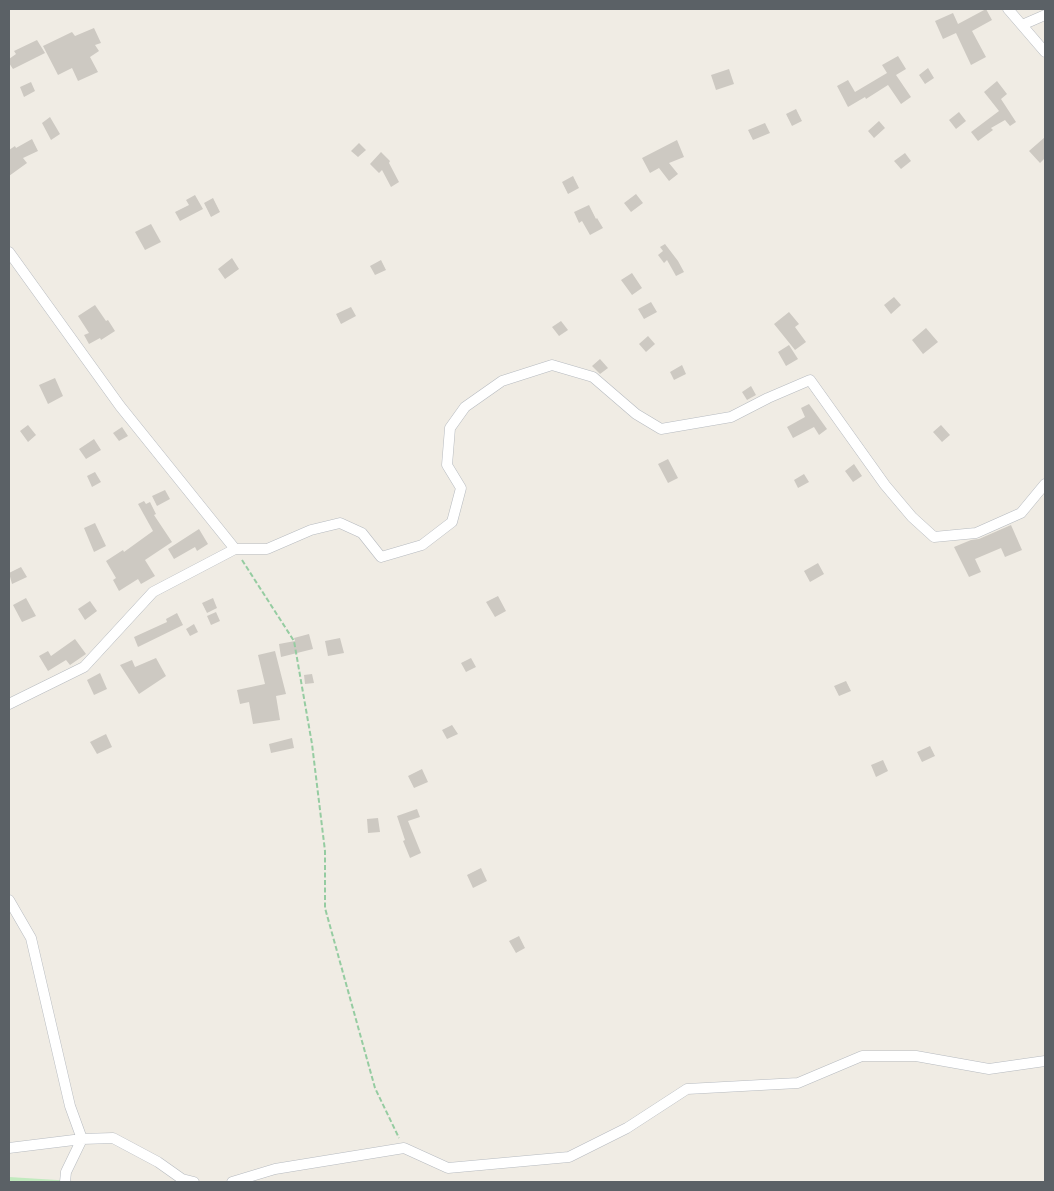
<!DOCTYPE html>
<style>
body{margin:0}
#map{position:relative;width:1054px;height:1191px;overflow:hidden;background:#f0ece4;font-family:Helvetica,sans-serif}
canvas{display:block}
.frame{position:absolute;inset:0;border:10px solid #5b6166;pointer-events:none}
</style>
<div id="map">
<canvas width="1054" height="1191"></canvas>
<div class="frame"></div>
</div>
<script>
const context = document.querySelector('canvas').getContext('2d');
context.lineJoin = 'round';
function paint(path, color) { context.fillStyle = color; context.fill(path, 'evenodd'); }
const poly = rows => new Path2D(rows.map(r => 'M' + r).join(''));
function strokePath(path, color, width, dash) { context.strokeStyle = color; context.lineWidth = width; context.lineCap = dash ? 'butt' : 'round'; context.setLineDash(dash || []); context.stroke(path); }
const green = poly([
 [9,1177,89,1182,9,1182]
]);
const building = poly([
 [986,9,992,20,972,31,986,57,971,65,956,33,943,39,935,21,953,13,958,24],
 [94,28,101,43,95,45,99,51,90,57,98,72,78,81,72,68,58,75,43,46,72,32,75,36],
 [37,40,45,53,13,69,9,63,9,59,16,54,14,51],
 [898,56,906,69,896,75,911,97,901,104,888,85,866,99,865,97,848,107,837,86,848,80,855,92,887,73,882,65],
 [928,68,934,78,925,84,919,75],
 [729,69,734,84,716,90,711,75],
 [997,81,1007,94,1001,99,1016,122,1010,126,1005,120,991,128,993,130,978,141,971,132,999,111,984,92],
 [31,82,35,91,24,97,20,87],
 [796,109,802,121,792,126,786,114],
 [959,112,966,121,956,129,949,120],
 [50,117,60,134,51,140,42,123],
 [879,121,885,128,874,138,868,131],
 [765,123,770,133,753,140,748,130],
 [1045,137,1045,158,1040,163,1029,151],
 [32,139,38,151,23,158,27,163,9,176,9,150,15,146,16,148],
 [677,140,684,157,669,163,678,174,669,181,659,168,650,173,642,158],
 [359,143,366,150,358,157,351,151],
 [381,152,390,161,389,163,399,182,391,187,382,170,379,173,370,164],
 [905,153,911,161,901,169,894,161],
 [573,176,579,188,568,194,562,182],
 [636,194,643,203,631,212,624,203],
 [195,195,203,209,180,221,175,212,189,205,186,200],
 [213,198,220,212,211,217,204,203],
 [589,205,596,219,597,218,603,228,590,235,582,221,579,223,574,212],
 [151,224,161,242,145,250,135,232],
 [665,244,678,261,684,272,676,276,667,260,664,263,658,255,663,251,660,247],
 [232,258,239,269,225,279,218,269],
 [381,260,386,270,375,275,370,266],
 [632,273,642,288,632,295,621,280],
 [894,297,901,305,891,314,884,305],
 [651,302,657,312,644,319,638,309],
 [95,305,106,321,108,320,115,331,101,340,100,338,89,344,84,335,89,333,78,316],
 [351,307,356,316,341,324,336,314],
 [789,312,799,324,795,327,806,342,795,350,774,324],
 [561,321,568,330,559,336,552,327],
 [926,328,938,342,923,354,912,340],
 [648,336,655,344,646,352,639,344],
 [789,345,798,359,786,366,778,352],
 [600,359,608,368,600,374,592,366],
 [682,365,686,374,674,380,670,372],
 [55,378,63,396,48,404,39,385],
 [751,386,756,395,747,400,742,392],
 [809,404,827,429,819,435,814,427,793,438,787,427,805,417,801,408],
 [28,425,36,435,28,442,20,431],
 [941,425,950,435,942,442,933,432],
 [122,427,128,436,119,441,113,433],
 [94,439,101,450,86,459,79,449],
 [668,459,678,478,668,483,658,464],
 [854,464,862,476,853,482,845,471],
 [95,472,101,482,92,487,87,476],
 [804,474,809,482,798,488,794,480],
 [165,490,170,499,157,506,152,496],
 [144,501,146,504,150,502,156,514,154,515,172,542,145,560,155,576,141,584,138,579,119,591,113,580,116,578,106,561,123,550,124,552,153,531,138,504],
 [95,523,106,546,94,552,84,528],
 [1011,525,1022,550,1005,557,1001,548,975,559,981,572,969,577,954,547,971,540,979,539],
 [199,529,208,544,197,551,195,547,174,559,168,549],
 [818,563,824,574,810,582,804,571],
 [21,567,27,577,12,584,9,573],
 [498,596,506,611,495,617,486,602],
 [26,598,36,616,22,622,13,605],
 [213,598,217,608,207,613,202,603],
 [90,601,97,611,85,620,78,609],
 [216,612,220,621,211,625,207,616],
 [177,613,183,625,138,647,134,637,167,622,166,619],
 [194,624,198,632,190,636,186,629],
 [309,634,313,649,281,657,279,644,295,641,294,638],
 [340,638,344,653,328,656,325,641],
 [75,639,86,654,70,665,66,660,48,671,39,656,48,651,51,656],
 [275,651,286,694,276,696,280,720,253,724,249,702,240,704,237,690,265,684,258,655],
 [156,658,166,676,139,694,120,665,132,660,135,667],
 [471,658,476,667,466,672,461,663],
 [100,673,107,689,94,695,87,680],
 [312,674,314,683,305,684,304,675],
 [846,681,851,691,839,696,834,686],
 [452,725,458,734,447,739,442,730],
 [106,734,112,747,97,754,90,742],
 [292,738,294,748,271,753,269,744],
 [930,746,935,756,922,762,917,752],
 [883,760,888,771,876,777,871,765],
 [422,769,428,782,414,788,408,776],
 [417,809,420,817,408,821,421,853,410,858,403,841,405,840,397,816],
 [378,818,380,832,368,833,367,819],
 [481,868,487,881,473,888,467,875],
 [519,936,525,948,516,953,509,941]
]);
const path = poly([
 [242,560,294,641,312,744,325,851,325,908,375,1088,399,1138]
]);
const minor = poly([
 [1008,9,1045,52],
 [1022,25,1045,15],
 [9,252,120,406,235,549,153,592,84,667,9,704],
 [235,549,267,549,311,530,340,523,362,533,381,557,422,545,452,522,461,488,447,465,450,428,465,407,502,381,552,365,593,377,636,414,661,429,731,417,768,398,810,380,885,485,912,517,934,537,976,533,1021,513,1045,484],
 [9,900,31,938,70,1106,82,1139,66,1172,65,1182],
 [9,1148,82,1139,113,1138,158,1162,182,1179,194,1182],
 [232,1182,275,1169,404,1148,448,1168,569,1157,627,1128,687,1089,798,1083,862,1056,916,1056,989,1069,1045,1061]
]);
paint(green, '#c1eabe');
paint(building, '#cdc9c2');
strokePath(minor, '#b6babf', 11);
strokePath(path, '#95cca1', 2, [5, 2.5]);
strokePath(minor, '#fff', 10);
</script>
